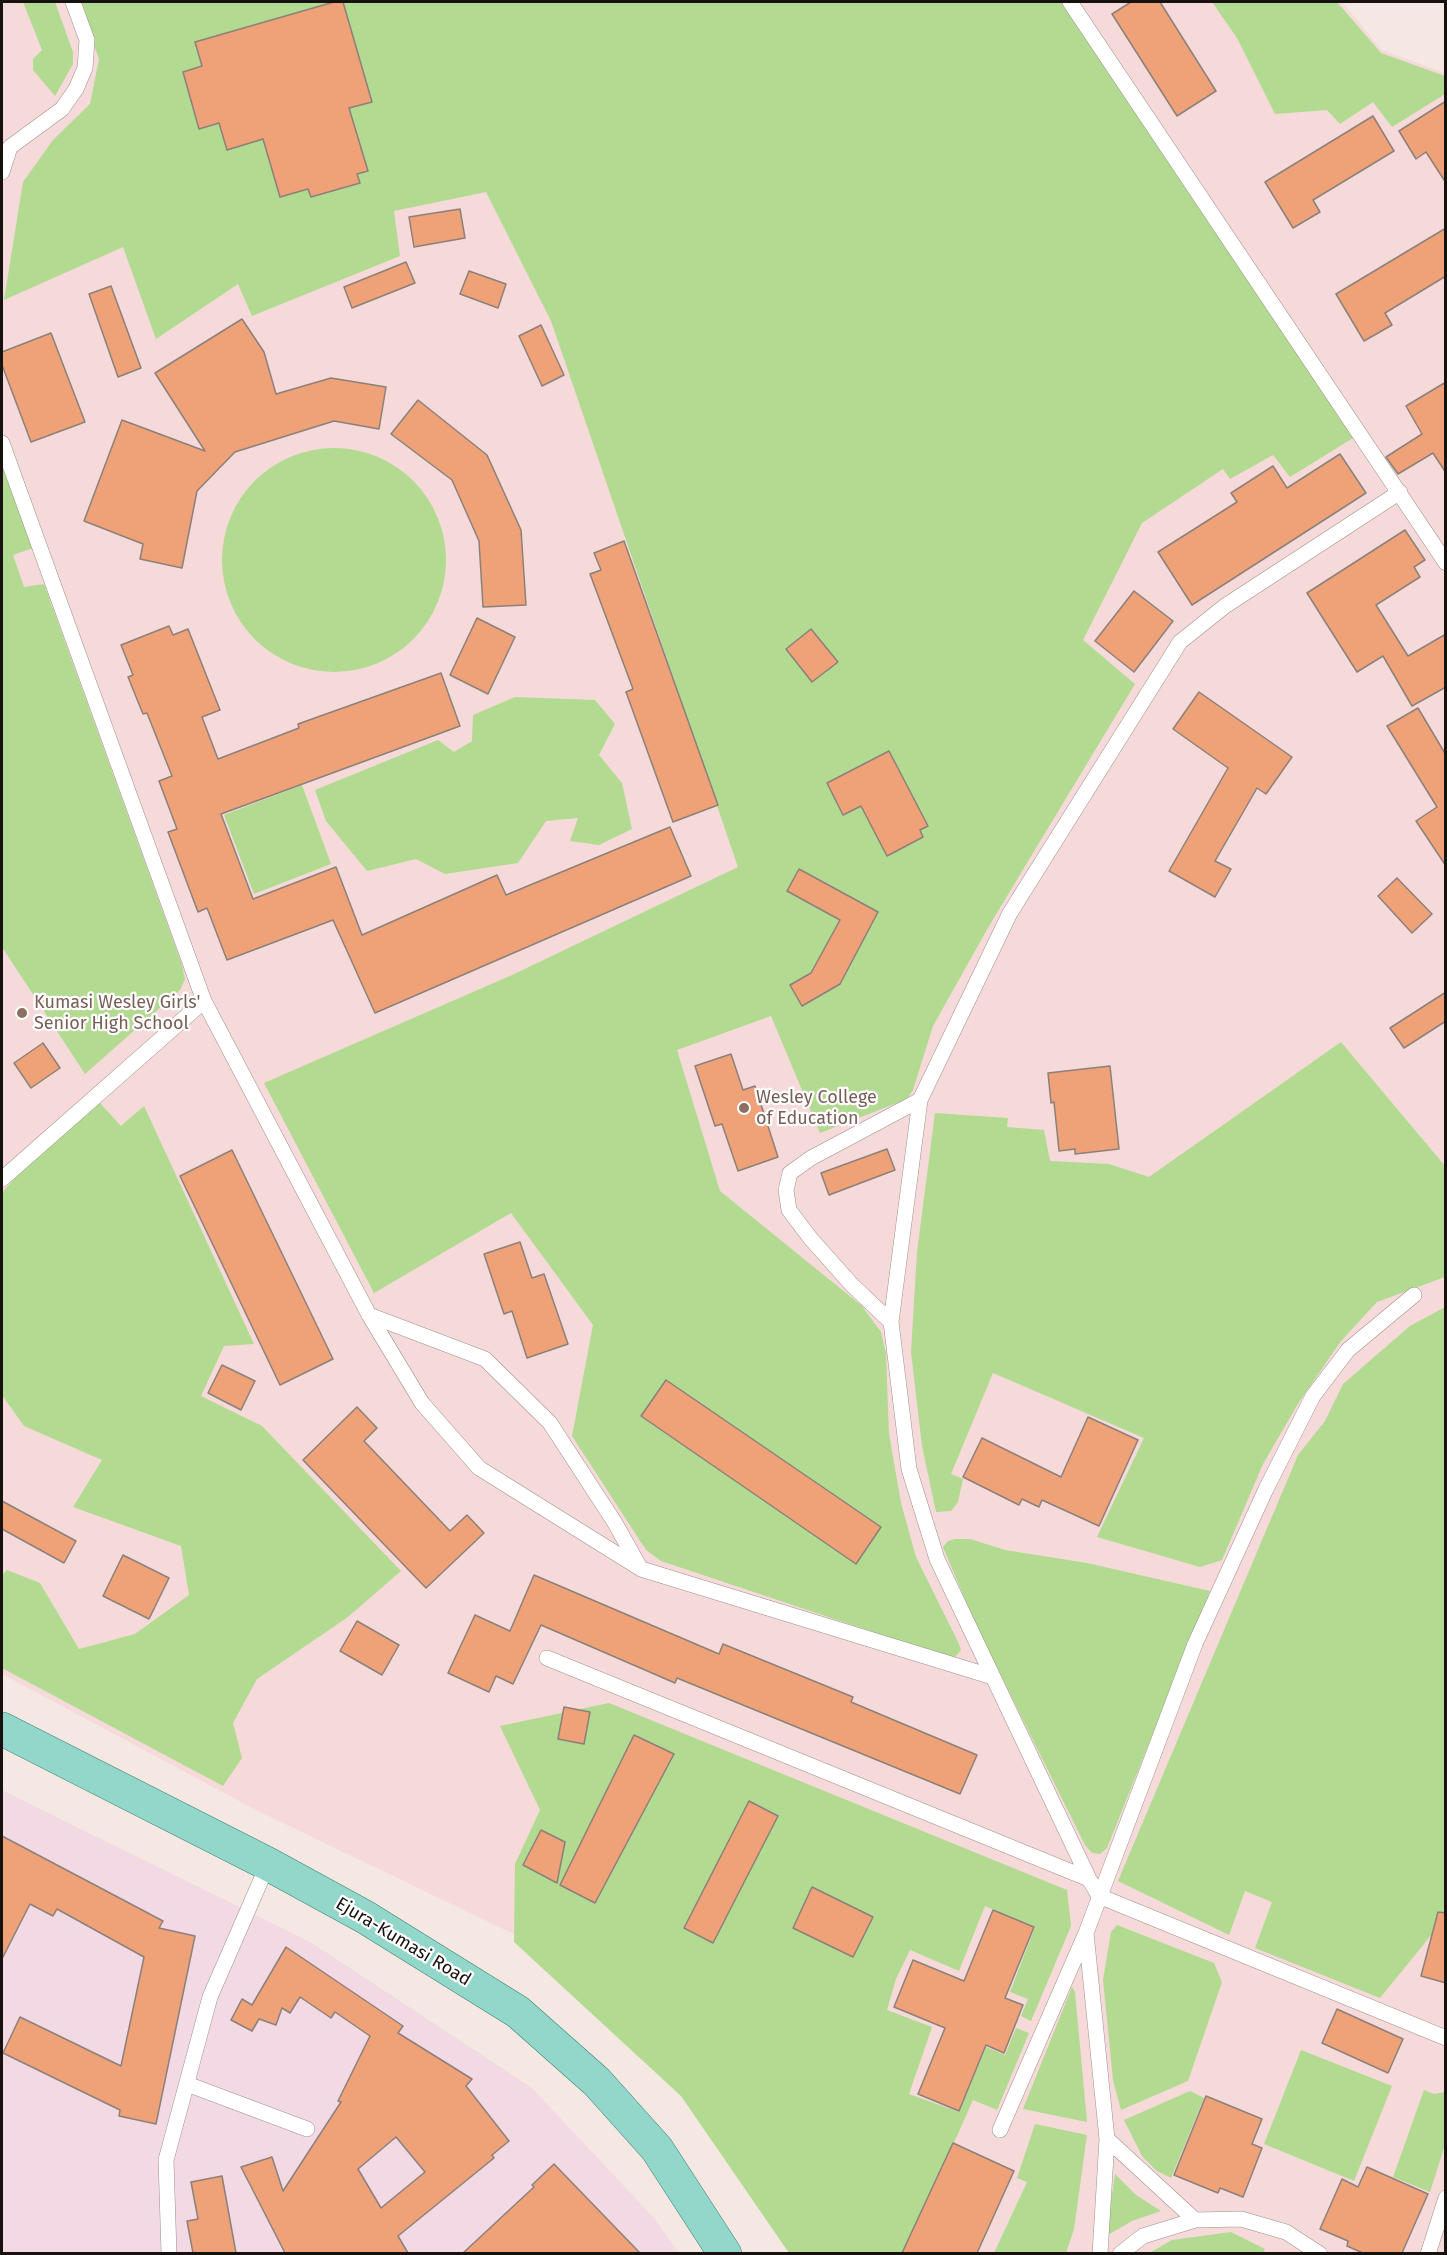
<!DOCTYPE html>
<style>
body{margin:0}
#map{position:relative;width:1447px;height:2255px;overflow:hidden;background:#f5e8e2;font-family:"Fira Sans",sans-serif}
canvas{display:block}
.frame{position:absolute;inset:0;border:3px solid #171210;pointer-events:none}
</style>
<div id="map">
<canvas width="1447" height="2255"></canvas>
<div class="frame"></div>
</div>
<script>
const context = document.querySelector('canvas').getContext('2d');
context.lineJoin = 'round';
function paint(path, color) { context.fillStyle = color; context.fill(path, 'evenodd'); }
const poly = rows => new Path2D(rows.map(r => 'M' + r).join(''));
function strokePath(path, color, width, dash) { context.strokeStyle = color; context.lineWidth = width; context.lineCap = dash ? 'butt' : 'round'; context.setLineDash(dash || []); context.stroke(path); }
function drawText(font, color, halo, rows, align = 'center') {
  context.font = font + ' "Fira Sans",sans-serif'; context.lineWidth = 4.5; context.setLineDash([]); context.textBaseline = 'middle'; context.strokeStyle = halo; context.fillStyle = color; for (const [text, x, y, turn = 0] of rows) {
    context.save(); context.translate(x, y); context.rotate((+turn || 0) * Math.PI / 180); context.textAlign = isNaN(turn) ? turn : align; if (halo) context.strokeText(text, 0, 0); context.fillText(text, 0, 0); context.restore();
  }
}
const industrial = poly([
 [2,1790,312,1943,532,2088,653,2217,679,2253,2,2253]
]);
const education = poly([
 [2,2,1342,2,1382,50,1445,73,1445,2253,796,2253,694,2104,526,1940,256,1810,2,1674]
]);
const green = poly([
 [23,2,55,2,73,52,73,64,55,96,33,70,33,59,42,50],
 [78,2,1062,2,1353,438,1290,477,1273,455,1230,479,1223,469,1142,523,1083,640,1135,684,989,926,933,1026,913,1090,907,1099,820,1133,771,1016,677,1050,720,1191,862,1306,881,1332,886,1354,889,1434,901,1503,916,1557,959,1644,961,1650,955,1657,948,1657,661,1561,646,1550,572,1436,593,1325,511,1213,374,1293,264,1083,512,975,738,867,551,321,486,192,394,211,400,256,252,316,238,284,156,339,123,247,4,300,23,182,53,140,90,104,99,59],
 [1212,2,1337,2,1381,53,1445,76,1445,94,1392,127,1373,102,1340,124,1327,110,1275,114,1237,38],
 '222 560a112 112 0 1 1 224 0a112 112 0 1 1-224 0Z',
 [2,454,33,548,13,555,24,587,44,584,182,965,185,979,180,990,85,1074,2,947],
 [515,697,595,700,615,724,599,755,622,783,632,829,599,845,570,841,578,818,546,821,518,863,445,874,416,859,367,871,326,821,315,790,438,740,454,752,472,741,473,715],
 [302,785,331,864,254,894,224,815],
 [1341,1042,1445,1166,1445,1277,1377,1302,1341,1341,1299,1402,1263,1464,1222,1560,1200,1567,1097,1537,1144,1438,993,1373,951,1474,963,1479,958,1502,951,1511,936,1512,922,1446,911,1352,917,1252,935,1113,1008,1118,1007,1127,1044,1130,1050,1161,1109,1164,1149,1177],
 [99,1102,121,1126,144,1106,254,1344,224,1346,201,1396,262,1426,401,1571,348,1617,257,1679,233,1723,242,1758,223,1786,2,1668,2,1575,7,1570,40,1583,79,1649,135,1634,189,1595,181,1546,73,1507,102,1460,24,1426,2,1395,2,1193,18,1174],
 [1445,1307,1445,1918,1380,1998,1255,1948,1272,1902,1245,1891,1229,1935,1118,1881,1298,1455,1325,1421,1343,1384,1410,1326],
 [955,1539,970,1539,1005,1550,1087,1563,1210,1591,1107,1848,1100,1854,1092,1853,1085,1845,975,1623,943,1547,948,1541],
 [609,1703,1067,1890,1071,1926,1031,2021,1021,2016,1028,1999,1010,1992,1035,1927,985,1906,959,1971,910,1950,896,1979,887,2010,932,2027,909,2094,959,2112,986,2047,1005,2055,1016,2028,1029,2033,997,2110,973,2100,905,2253,789,2253,681,2096,514,1942,515,1864,540,1810,500,1726],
 [1117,1925,1214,1963,1222,1982,1188,2081,1121,2110,1113,2080,1103,1980,1111,1932],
 [1072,1987,1075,1992,1087,2122,1023,2109],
 [1301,2050,1392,2086,1354,2181,1264,2144],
 [1424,2090,1434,2094,1445,2092,1445,2145,1430,2192,1393,2177],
 [1190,2091,1204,2098,1171,2178,1157,2171,1142,2156,1124,2120],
 [1035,2124,1087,2135,1074,2229,1066,2253,994,2253,1027,2182,1017,2178],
 [1115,2174,1136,2195,1161,2211,1132,2221,1106,2236],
 [1231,2232,1265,2249,1263,2253,1149,2253,1172,2240]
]);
const building = poly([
 [334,2,343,2,372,102,349,108,368,171,357,174,360,183,311,197,308,189,280,197,263,139,227,150,219,123,199,129,183,72,202,66,195,42,334,2],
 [1131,2,1160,2,1216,91,1177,116,1112,14,1131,2],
 [1446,101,1446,183,1426,152,1416,159,1399,131,1446,101],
 [1373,116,1394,151,1313,200,1320,212,1293,228,1265,182,1373,116],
 [460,209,465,238,414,247,409,217,460,209],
 [1446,228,1446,276,1385,313,1392,325,1364,341,1336,294,1446,228],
 [406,262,415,283,352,308,344,287,406,262],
 [469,271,506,284,498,308,460,294,469,271],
 [111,286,141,368,118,377,89,294,111,286],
 [242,319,264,352,276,394,331,378,386,387,379,429,334,421,235,452,197,491,182,568,140,559,143,544,84,521,122,420,205,451,155,373,242,319],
 [541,325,564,375,542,386,519,336,541,325],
 [51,333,85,422,31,442,2,365,2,352,51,333],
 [1446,382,1446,473,1433,453,1398,474,1386,457,1422,434,1406,406,1446,382],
 [418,400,487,455,521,530,526,605,483,607,479,541,452,480,391,434,418,400],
 [1340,454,1366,493,1192,605,1158,552,1237,502,1231,493,1273,466,1287,488,1340,454],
 [1405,530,1425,560,1414,567,1420,577,1376,605,1408,656,1446,634,1446,687,1412,706,1383,656,1357,672,1307,593,1405,530],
 [624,541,718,805,673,822,626,692,633,689,590,574,601,570,594,553,624,541],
 [1134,591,1173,621,1134,672,1095,641,1134,591],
 [477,618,515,637,488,694,450,675,477,618],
 [169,626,173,635,188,629,220,710,202,717,218,759,299,728,298,724,441,673,460,726,221,814,253,899,336,867,362,935,497,875,506,895,670,827,691,876,375,1013,333,920,227,960,207,908,198,912,168,832,177,829,159,781,172,776,147,713,143,714,128,677,133,675,121,645,169,626],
 [811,629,838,662,812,682,786,649,811,629],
 [1199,692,1292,757,1266,794,1257,788,1215,861,1231,869,1215,897,1169,871,1228,768,1173,729,1199,692],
 [1418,708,1446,755,1446,866,1416,821,1437,807,1387,726,1418,708],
 [889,751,928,826,920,830,923,837,887,856,861,806,843,815,827,783,889,751],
 [799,869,878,912,840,984,802,1006,790,985,811,973,840,920,787,891,799,869],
 [1397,878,1432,914,1412,933,1378,896,1397,878],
 [1446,992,1446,1021,1404,1048,1390,1028,1446,992],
 [43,1043,60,1068,31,1088,14,1063,43,1043],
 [731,1054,743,1090,755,1086,778,1157,738,1171,722,1124,715,1126,695,1066,731,1054],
 [1110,1066,1119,1149,1075,1154,1075,1149,1059,1151,1054,1102,1051,1103,1048,1073,1110,1066],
 [887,1149,895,1170,829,1195,821,1173,887,1149],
 [232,1150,333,1359,280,1385,180,1176,232,1150],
 [520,1242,532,1278,544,1274,568,1344,527,1358,512,1311,504,1314,484,1254,520,1242],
 [222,1365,255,1381,241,1410,208,1393,222,1365],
 [666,1380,881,1527,856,1564,641,1416,666,1380],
 [357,1407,377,1428,364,1441,450,1531,467,1515,484,1533,426,1588,303,1460,357,1407],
 [1088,1417,1138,1440,1099,1526,1042,1500,1039,1507,1022,1499,1019,1505,963,1477,982,1438,1061,1477,1088,1417],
 [2,1501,76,1541,64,1563,2,1529,2,1501],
 [123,1555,169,1578,149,1619,103,1596,123,1555],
 [534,1575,719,1654,723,1644,853,1697,851,1702,977,1755,960,1794,677,1678,675,1683,541,1625,513,1684,496,1676,489,1692,448,1673,475,1615,510,1631,534,1575],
 [357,1621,399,1645,382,1675,340,1651,357,1621],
 [564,1707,590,1712,584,1744,558,1739,564,1707],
 [634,1735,674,1754,595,1903,560,1885,634,1735],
 [749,1801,778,1816,713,1943,684,1928,749,1801],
 [541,1830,565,1842,557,1883,523,1865,541,1830],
 [2,1836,163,1921,159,1928,195,1936,156,2124,119,2116,120,2110,3,2053,20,2017,121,2066,144,1957,57,1909,53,1916,30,1904,2,1959,2,1836],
 [812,1887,873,1917,853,1957,793,1928,812,1887],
 [993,1910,1034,1927,1005,1998,1023,2005,1004,2053,986,2045,959,2111,918,2094,945,2028,894,2007,913,1960,964,1981,993,1910],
 [1438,1912,1446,1913,1446,1983,1421,1976,1438,1912],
 [286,1947,403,2026,398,2033,472,2079,466,2086,509,2141,492,2155,494,2158,398,2236,408,2253,285,2253,241,2167,272,2157,283,2191,341,2102,338,2101,370,2036,335,2012,331,2018,300,1997,290,2013,282,2008,276,2025,259,2019,252,2031,231,2020,242,1999,252,2005,286,1947],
 [396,2137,425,2172,381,2208,358,2169,396,2137],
 [1337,2009,1403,2039,1388,2073,1322,2043,1337,2009],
 [1206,2096,1262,2119,1252,2144,1262,2148,1243,2197,1220,2188,1218,2193,1174,2175,1206,2096],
 [953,2143,1014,2171,977,2253,902,2253,953,2143],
 [554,2164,640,2253,463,2253,534,2187,532,2185,554,2164],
 [1367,2167,1428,2194,1402,2253,1363,2253,1347,2246,1348,2241,1320,2229,1342,2179,1358,2187,1367,2167],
 [222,2176,236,2253,193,2253,187,2221,198,2219,191,2182,222,2176]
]);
const lane = poly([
 [1070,2,1446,563],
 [2,172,10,147,62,109,76,89,85,68,87,40,73,2],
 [2,443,204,1001,369,1315,422,1403,479,1468,641,1569,993,1677],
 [2,1179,204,1001],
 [369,1315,485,1359,550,1423,615,1523,639,1566],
 [891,1322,852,1285,811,1239,789,1210,786,1190,790,1173,811,1158,920,1100],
 [547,1658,1089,1879,1099,1896,1446,2038],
 [1089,1879,937,1559,909,1469,891,1322,920,1100,1010,913,1180,642,1225,606,1400,492],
 [187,2084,307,2129],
 [1000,2130,1085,1935],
 [1107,2139,1195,2220],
 [169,2254,166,2160,210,1997,268,1864],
 [1100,2254,1107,2139,1086,1933,1195,1644,1266,1489,1313,1396,1348,1350,1414,1295],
 [1120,2254,1143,2236,1195,2220,1241,2219,1286,2232,1320,2254],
 [1428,2254,1446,2198]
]);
const primary = poly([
 [2,1729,268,1864,365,1917,518,2012,597,2082,657,2149,725,2254]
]);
const markers = [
 [22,1013,6,"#8d6e63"],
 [744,1108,6,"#8d6e63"]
];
const educationNames = [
 ["Kumasi Wesley Girls'",34,1003],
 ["Senior High School",34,1024],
 ["Wesley College",756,1098],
 ["of Education",756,1119]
];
const streetNames = [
 ["Ejura-Kumasi Road",403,1942,31]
];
paint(industrial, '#f2d9e4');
paint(education, '#f5dad9');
paint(green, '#b2da91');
paint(building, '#efa178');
strokePath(building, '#8c807a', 1.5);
strokePath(lane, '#9d908b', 16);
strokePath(primary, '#388172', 34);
strokePath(lane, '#fff', 15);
strokePath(primary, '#92d7ca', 33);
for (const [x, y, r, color] of markers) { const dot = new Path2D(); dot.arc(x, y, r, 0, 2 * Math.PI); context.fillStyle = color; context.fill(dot); strokePath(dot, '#fff', 2); }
drawText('18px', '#785e54', '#fff', educationNames, 'left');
drawText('18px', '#171210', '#fff', streetNames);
</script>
